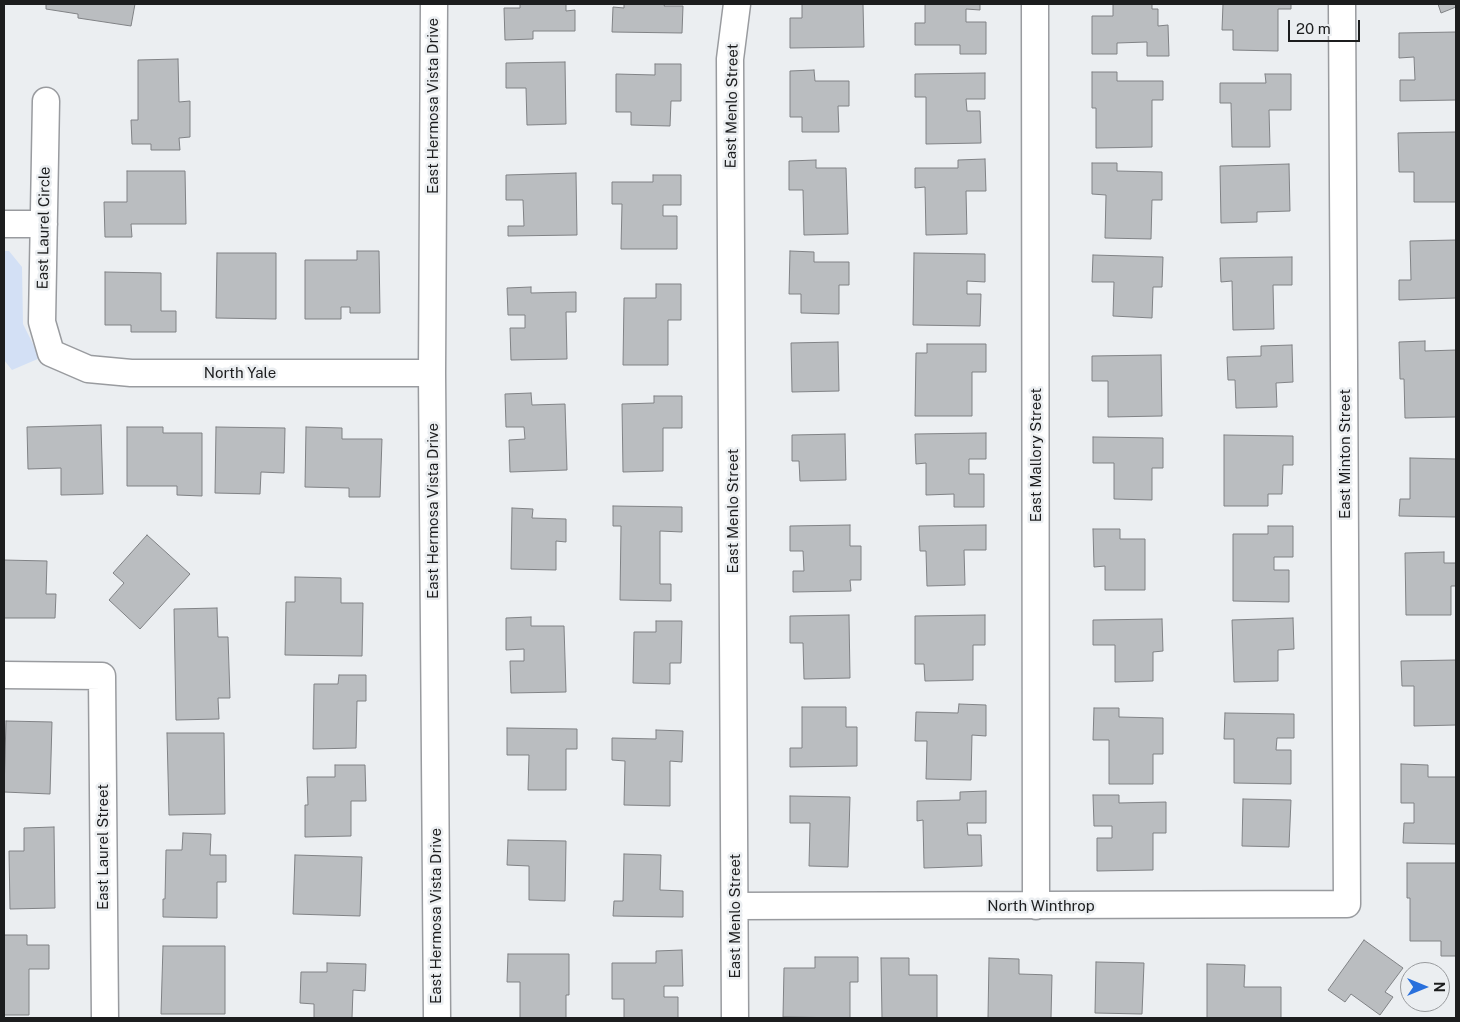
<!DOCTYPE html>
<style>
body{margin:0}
#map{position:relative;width:1460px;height:1022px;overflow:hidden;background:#ebeef1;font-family:"Public Sans",sans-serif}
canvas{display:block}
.frame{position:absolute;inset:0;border:5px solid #1c1d1e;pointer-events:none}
.north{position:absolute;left:1400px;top:962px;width:50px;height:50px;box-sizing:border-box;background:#ebeef1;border:1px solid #989a9d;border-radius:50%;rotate:90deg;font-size:14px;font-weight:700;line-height:20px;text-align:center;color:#1c1d1e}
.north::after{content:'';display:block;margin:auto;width:18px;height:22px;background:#2970dc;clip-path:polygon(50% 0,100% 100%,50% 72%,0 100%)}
.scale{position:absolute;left:1288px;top:20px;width:72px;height:22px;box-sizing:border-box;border:2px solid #1c1d1e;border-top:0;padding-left:6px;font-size:15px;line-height:18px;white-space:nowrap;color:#1c1d1e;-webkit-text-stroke:4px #ebeef1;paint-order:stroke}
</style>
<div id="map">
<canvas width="1460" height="1022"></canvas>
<div class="frame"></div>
<div class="north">N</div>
<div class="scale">20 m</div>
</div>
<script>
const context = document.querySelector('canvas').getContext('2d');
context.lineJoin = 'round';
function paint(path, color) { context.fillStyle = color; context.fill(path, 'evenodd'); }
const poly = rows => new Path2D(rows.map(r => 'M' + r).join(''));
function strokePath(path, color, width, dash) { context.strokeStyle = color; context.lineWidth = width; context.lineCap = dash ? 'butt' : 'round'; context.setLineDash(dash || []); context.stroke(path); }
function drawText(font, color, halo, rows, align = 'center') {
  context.font = font + ' "Public Sans",sans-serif'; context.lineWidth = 5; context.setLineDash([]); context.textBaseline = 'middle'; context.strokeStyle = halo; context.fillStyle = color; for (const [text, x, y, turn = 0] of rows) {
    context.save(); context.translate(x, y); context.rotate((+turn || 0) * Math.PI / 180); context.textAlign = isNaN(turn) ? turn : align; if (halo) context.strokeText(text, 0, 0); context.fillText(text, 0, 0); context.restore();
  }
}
const green = poly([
 [4,251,9,251,22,267,23,324,40,358,12,370,4,360]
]);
const building = poly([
 [46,4,135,4,131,26,78,18,78,14,46,9,46,4],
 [520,4,566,4,566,11,575,10,575,31,533,31,533,39,505,40,504,8,520,8,520,4],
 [624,4,665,4,664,6,683,6,682,33,612,32,613,7,624,8,624,4],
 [802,4,863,4,864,47,790,48,790,18,802,18,802,4],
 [925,4,980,4,980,10,966,9,966,22,986,22,986,54,960,54,960,45,915,45,915,23,925,23,925,4],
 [1113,4,1152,4,1152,9,1158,9,1158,26,1168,25,1169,56,1147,56,1147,42,1117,43,1117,54,1092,54,1092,16,1113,16,1113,4],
 [1223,4,1291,4,1291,9,1278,9,1278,51,1233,50,1233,30,1222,30,1223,4],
 [1438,4,1456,4,1456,7,1441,13,1438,4],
 [1456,32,1456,100,1400,101,1400,80,1415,80,1414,57,1399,58,1399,33,1456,32],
 [178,59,179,102,190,101,190,137,179,138,180,150,151,150,151,144,132,144,131,120,138,120,138,60,178,59],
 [565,62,566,124,527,125,526,88,506,88,506,63,565,62],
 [655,64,681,64,681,101,671,101,670,126,631,125,631,112,616,112,616,74,655,75,655,64],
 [814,70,815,81,849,81,849,106,838,106,839,132,802,132,802,117,790,117,790,71,814,70],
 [1092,72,1117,72,1117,81,1163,81,1163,100,1152,100,1152,147,1096,148,1096,108,1092,108,1092,72],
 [985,73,985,99,966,99,967,111,980,111,981,143,926,144,926,97,915,97,915,74,985,73],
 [1265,74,1291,74,1291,110,1269,110,1270,147,1232,147,1231,103,1220,103,1220,83,1266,83,1265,74],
 [1456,132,1456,202,1414,202,1414,172,1399,172,1398,133,1456,132],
 [985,159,986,191,966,191,967,234,926,235,925,187,915,188,915,168,958,168,958,160,985,159],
 [816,160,816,168,846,168,848,234,804,235,803,190,789,190,789,161,816,160],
 [1092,163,1117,163,1117,171,1162,172,1162,200,1152,200,1151,239,1105,238,1106,195,1092,194,1092,163],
 [1289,164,1290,211,1257,212,1257,222,1221,223,1220,166,1289,164],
 [127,171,185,171,186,224,131,224,132,237,105,237,104,202,127,202,127,171],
 [576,173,577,235,508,236,508,226,524,226,523,200,506,200,506,175,576,173],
 [653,175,681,175,681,205,663,205,663,216,677,216,677,249,621,249,622,204,612,204,612,182,653,182,653,175],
 [1456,240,1456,298,1399,300,1399,280,1411,280,1410,241,1456,240],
 [357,251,379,251,380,313,350,313,350,307,341,307,341,319,305,319,305,260,357,260,357,251],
 [790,251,814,252,814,262,849,262,849,285,839,285,839,314,801,313,801,294,789,294,790,251],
 [217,253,276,253,276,319,216,318,217,253],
 [914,253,985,254,985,282,967,281,967,294,981,294,980,326,913,325,914,253],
 [1093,255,1163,257,1162,287,1153,287,1152,318,1113,316,1114,282,1092,282,1093,255],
 [1292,257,1292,285,1273,285,1274,329,1233,330,1232,281,1221,282,1220,258,1292,257],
 [105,272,161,273,161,311,176,311,176,332,131,332,131,325,105,325,105,272],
 [656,284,681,284,681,320,668,320,668,365,623,365,624,298,656,298,656,284],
 [531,287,531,293,576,292,576,312,566,312,567,359,511,360,510,328,525,328,525,315,508,315,507,288,531,287],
 [1425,341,1425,351,1456,350,1456,417,1405,418,1404,379,1400,379,1399,342,1425,341],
 [838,342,839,391,792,392,791,343,838,342],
 [927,344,986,344,986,372,972,372,972,416,915,416,916,353,927,353,927,344],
 [1292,345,1293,382,1276,383,1277,407,1236,408,1235,380,1228,380,1227,357,1261,356,1261,346,1292,345],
 [1161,355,1162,416,1108,417,1108,381,1092,381,1092,356,1161,355],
 [531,393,532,405,565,404,567,470,510,472,509,440,525,439,524,427,506,427,505,394,531,393],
 [654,396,682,396,682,428,663,428,663,471,623,472,622,404,654,403,654,396],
 [101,425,103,494,61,495,61,468,28,469,27,427,101,425],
 [127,427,163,427,163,433,202,433,202,496,177,495,177,486,127,486,127,427],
 [216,427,285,428,284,473,261,472,260,494,215,493,216,427],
 [306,427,342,428,342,439,382,439,380,497,349,497,349,488,305,487,306,427],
 [986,433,986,459,969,459,969,474,984,474,984,507,954,507,954,494,926,495,926,463,916,464,915,434,986,433],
 [845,434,846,480,800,481,799,461,792,461,792,435,845,434],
 [1224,435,1293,436,1293,465,1283,465,1282,494,1268,494,1268,506,1224,506,1224,435],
 [1093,437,1163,438,1163,468,1152,468,1152,500,1114,499,1114,463,1093,463,1093,437],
 [1410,458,1456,459,1456,517,1399,516,1400,499,1410,499,1410,458],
 [613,506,682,507,682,532,660,531,660,584,671,584,671,601,620,600,621,526,613,526,613,506],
 [512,508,533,509,532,518,566,519,566,542,556,541,556,570,511,569,512,508],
 [850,525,850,546,861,546,861,580,850,580,851,591,793,592,793,571,804,571,803,551,790,551,790,526,850,525],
 [986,525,986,550,964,550,965,585,927,586,926,551,920,551,919,526,986,525],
 [1268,526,1293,526,1293,557,1274,557,1274,570,1289,570,1289,602,1233,601,1233,534,1268,534,1268,526],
 [1093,529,1120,529,1120,539,1145,539,1145,590,1105,590,1105,566,1094,567,1093,529],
 [147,535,190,574,140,629,109,600,124,583,113,573,147,535],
 [1444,552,1444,563,1456,563,1456,586,1451,586,1451,615,1406,615,1405,553,1444,552],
 [4,560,47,561,46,594,56,594,55,618,4,618,4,560],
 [295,577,341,578,341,603,363,603,362,656,285,655,286,602,295,602,295,577],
 [217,608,218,637,228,637,230,698,218,698,219,719,176,720,174,609,217,608],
 [849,615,850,678,804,679,803,643,790,643,790,616,849,615],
 [985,615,985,645,973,645,973,680,925,681,924,664,915,664,915,616,985,615],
 [531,617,531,626,564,626,566,692,511,693,510,661,524,661,524,649,506,650,506,618,531,617],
 [1293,618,1294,649,1278,650,1278,681,1234,682,1232,620,1293,618],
 [1162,619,1163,651,1153,652,1153,681,1115,682,1115,645,1093,645,1093,620,1162,619],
 [656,621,682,621,681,663,670,663,670,684,633,683,634,632,656,632,656,621],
 [1456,660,1456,725,1414,726,1414,686,1402,686,1401,661,1456,660],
 [339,675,366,675,366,701,357,701,356,748,313,749,314,684,338,684,339,675],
 [959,704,986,705,986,736,972,735,971,780,926,779,927,741,915,741,916,712,958,713,959,704],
 [802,707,846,707,846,727,857,727,857,766,790,767,790,748,802,748,802,707],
 [1094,708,1119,708,1119,717,1163,718,1163,754,1153,754,1153,784,1109,784,1109,740,1093,740,1094,708],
 [1225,713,1294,714,1294,738,1277,738,1276,750,1291,750,1291,784,1234,783,1234,739,1224,739,1225,713],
 [6,721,52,722,50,794,4,792,6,721],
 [507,728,577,729,577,749,566,749,566,790,528,790,529,755,507,755,507,728],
 [656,730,683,731,682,762,670,761,670,806,624,805,625,761,612,760,612,738,656,739,656,730],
 [167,733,224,733,225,814,169,815,167,733],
 [1401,764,1428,765,1428,777,1456,777,1456,844,1403,843,1404,823,1414,823,1414,803,1401,803,1401,764],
 [335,765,365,765,366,801,351,801,351,836,305,837,305,805,308,805,307,777,335,777,335,765],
 [986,791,986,823,967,823,968,835,981,835,982,866,924,868,923,820,917,821,917,801,960,800,960,792,986,791],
 [1093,795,1119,795,1119,803,1166,802,1166,833,1153,833,1153,870,1097,871,1097,838,1112,838,1112,826,1094,826,1093,795],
 [790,796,850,797,848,867,809,866,810,823,790,823,790,796],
 [1243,799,1291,800,1289,847,1242,846,1243,799],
 [54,827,55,908,10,909,9,851,24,851,24,828,54,827],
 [183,833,211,834,210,855,226,855,226,882,217,882,217,918,163,917,163,899,165,899,166,850,182,850,183,833],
 [508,840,566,841,565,901,529,900,529,866,507,865,508,840],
 [624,854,661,855,660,890,683,891,683,917,613,916,614,901,623,901,624,854],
 [295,855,362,857,360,916,293,914,295,855],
 [1407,863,1456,863,1456,956,1441,956,1441,941,1410,941,1410,898,1407,898,1407,863],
 [4,935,27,935,27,945,49,945,49,969,29,969,29,1015,4,1015,4,935],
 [1364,940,1403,968,1385,992,1393,997,1380,1015,1351,994,1345,1002,1328,990,1364,940],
 [163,946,225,946,225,1014,161,1014,163,946],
 [682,950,683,986,664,986,664,997,678,997,678,1018,624,1018,624,999,612,999,612,963,656,963,656,951,682,950],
 [508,954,569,954,569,995,566,995,566,1018,520,1018,520,982,507,982,508,954],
 [815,957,858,957,858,982,850,982,850,1018,783,1017,784,968,815,968,815,957],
 [881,958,909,958,909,975,937,975,937,1018,882,1018,881,958],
 [989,958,1019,959,1019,974,1052,975,1051,1018,988,1018,989,958],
 [1096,962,1144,963,1142,1014,1095,1013,1096,962],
 [327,963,366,964,365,991,353,990,352,1018,314,1018,314,1004,300,1003,301,972,327,972,327,963],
 [1207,964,1245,965,1244,987,1281,987,1281,1018,1207,1018,1207,964]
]);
const minor = poly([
 [434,4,432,373,437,1018],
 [1035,4,1036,906],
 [46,101,42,322,51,353,88,369,131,373,432,373],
 [4,224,44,224],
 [4,675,102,676,105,1018],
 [735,906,1347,904,1342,4],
 [735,1018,730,59,737,4]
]);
const streetNames = [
 ["East Hermosa Vista Drive",433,106,-90],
 ["East Menlo Street",732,106,-89],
 ["East Laurel Circle",44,228,-89],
 ["North Yale",240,373],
 ["East Minton Street",1345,454,-90],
 ["East Mallory Street",1036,455,-90],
 ["East Hermosa Vista Drive",433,511,-90],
 ["East Menlo Street",733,511,-90],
 ["East Laurel Street",103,847,-90],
 ["North Winthrop",1041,906],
 ["East Hermosa Vista Drive",436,916,-90],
 ["East Menlo Street",735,916,-90]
];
paint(green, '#d3e0f5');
paint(building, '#babdc0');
strokePath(building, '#808285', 1);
strokePath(minor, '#999b9f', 29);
strokePath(minor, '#fff', 26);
drawText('15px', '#1c1d1e', '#ebeef1', streetNames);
</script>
